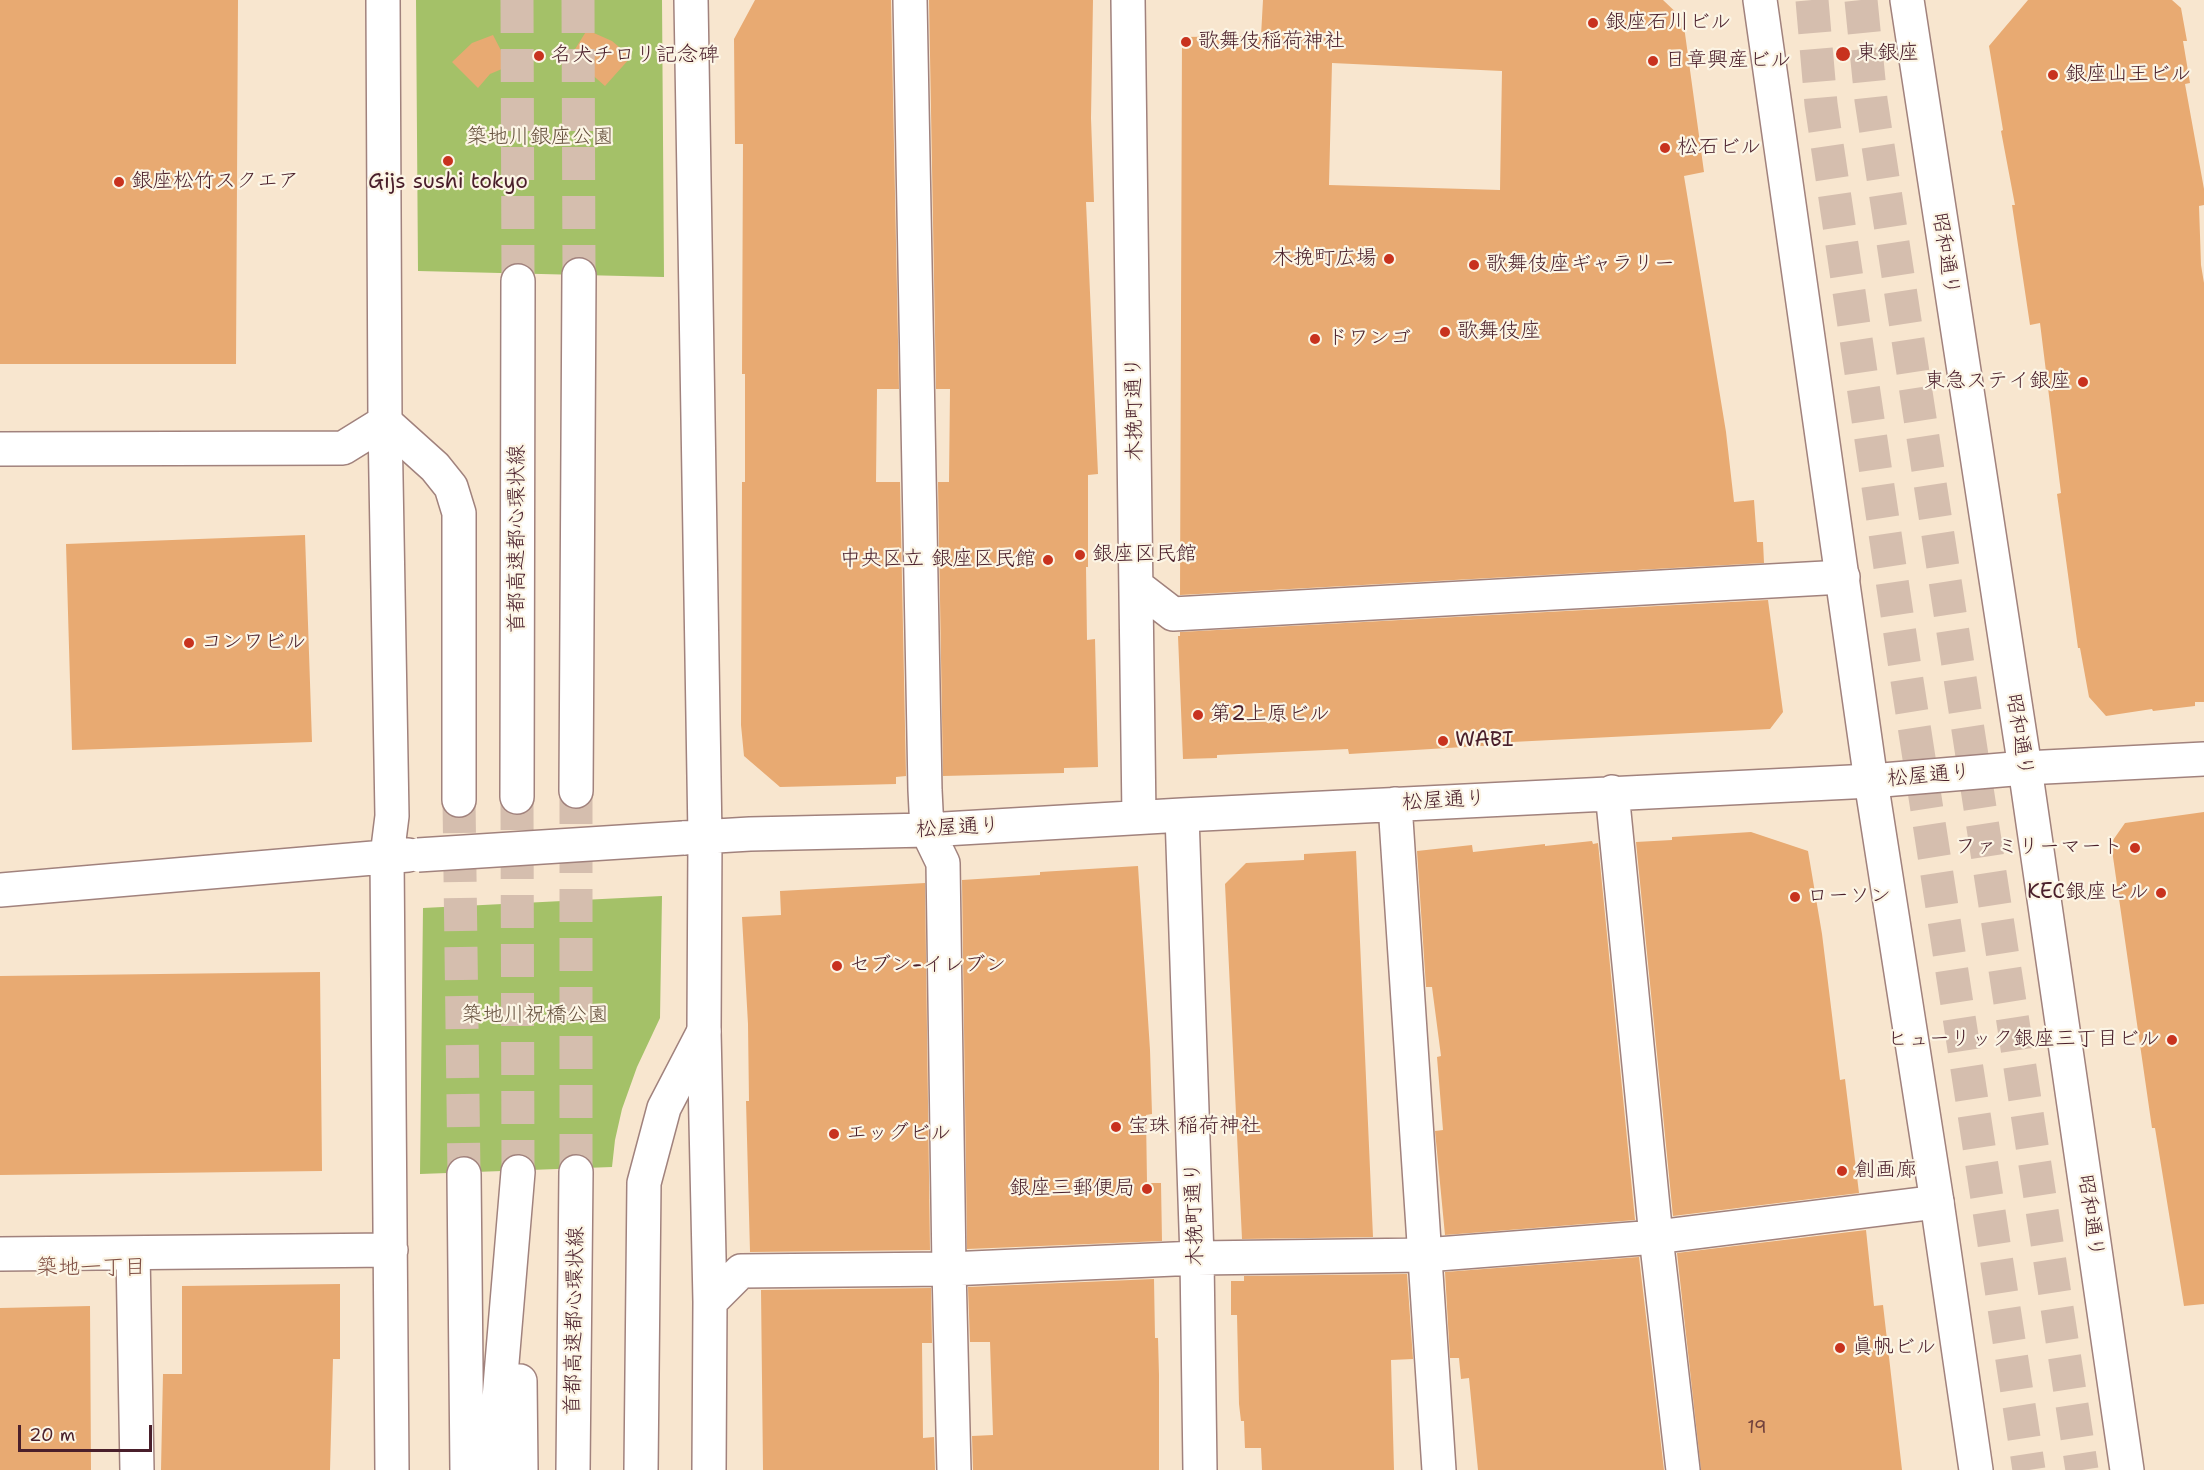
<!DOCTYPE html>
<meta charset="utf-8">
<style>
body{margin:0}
#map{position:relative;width:2204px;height:1470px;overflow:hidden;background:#f8e6cf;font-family:"Shantell Sans",sans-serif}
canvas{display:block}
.scale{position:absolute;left:18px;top:1425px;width:134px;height:27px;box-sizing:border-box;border:3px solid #4a1f2b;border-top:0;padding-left:8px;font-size:18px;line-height:21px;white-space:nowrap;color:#4a1f2b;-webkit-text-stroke:4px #fcf5e5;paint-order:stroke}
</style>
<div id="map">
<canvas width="2204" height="1470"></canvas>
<div class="scale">20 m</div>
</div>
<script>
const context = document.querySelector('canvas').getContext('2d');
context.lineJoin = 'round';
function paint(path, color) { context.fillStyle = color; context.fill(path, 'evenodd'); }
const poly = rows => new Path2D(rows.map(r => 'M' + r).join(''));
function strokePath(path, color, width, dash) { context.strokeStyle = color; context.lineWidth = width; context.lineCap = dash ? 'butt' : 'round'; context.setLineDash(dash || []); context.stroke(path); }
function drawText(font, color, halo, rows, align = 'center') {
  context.font = font + ' "Shantell Sans","Klee One",sans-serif'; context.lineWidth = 4.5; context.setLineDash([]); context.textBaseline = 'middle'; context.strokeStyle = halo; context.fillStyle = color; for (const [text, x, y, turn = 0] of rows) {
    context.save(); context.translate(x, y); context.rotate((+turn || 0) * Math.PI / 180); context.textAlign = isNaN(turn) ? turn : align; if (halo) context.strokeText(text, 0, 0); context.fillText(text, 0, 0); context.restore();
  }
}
const green = poly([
 [416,0,662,0,664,277,418,271],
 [662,896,660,1018,637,1067,622,1109,615,1140,612,1167,420,1174,423,908]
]);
const building = poly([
 [0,0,238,0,236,364,0,364],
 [755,0,891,0,899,389,877,389,876,482,900,482,906,776,896,777,896,784,780,787,744,756,741,725,742,482,745,482,745,374,742,374,743,144,735,144,734,39],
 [929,0,1093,0,1091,118,1094,202,1086,202,1098,474,1088,475,1088,567,1086,567,1087,640,1095,639,1098,767,1064,768,1064,773,943,776,938,482,949,482,950,389,936,389],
 [1263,0,1663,0,1683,19,1704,172,1684,176,1726,432,1734,502,1754,500,1757,542,1763,542,1764,563,1180,595,1182,37,1261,36],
 [1332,63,1502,71,1500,190,1329,185],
 [2028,0,2172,0,2181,8,2187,41,2183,41,2190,83,2185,84,2204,189,2204,205,2199,206,2201,265,2204,283,2204,702,2195,702,2195,706,2153,711,2152,709,2106,716,2089,697,2080,648,2078,648,2057,494,2061,493,2040,323,2030,325,2012,205,2015,205,2001,131,2003,130,1989,46],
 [587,30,612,41,631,57,605,86,589,72,567,62],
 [493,35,509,66,490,74,478,88,452,62,472,43],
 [305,535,312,742,72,750,66,544],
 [1768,600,1783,712,1770,729,1512,742,1513,744,1349,754,1348,749,1217,755,1217,758,1183,759,1178,636,1180,636,1180,632],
 [2204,812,2204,1304,2184,1306,2155,1128,2152,1128,2111,843,2125,823],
 [1751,832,1808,851,1822,934,1840,1080,1845,1079,1859,1193,1673,1216,1636,842,1672,840,1672,837],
 [1592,841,1593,844,1598,843,1635,1220,1445,1235,1435,1131,1443,1130,1437,1057,1441,1056,1432,987,1426,987,1417,851,1472,845,1473,852,1545,844,1545,846],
 [1356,851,1373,1237,1242,1239,1225,884,1246,863,1304,860,1304,854],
 [1138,866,1150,1050,1152,1114,1146,1115,1147,1183,1161,1183,1162,1241,967,1249,962,880,1040,875,1040,872],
 [925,883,930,1250,750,1252,746,1101,749,1101,748,1024,742,917,781,915,780,891],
 [320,972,322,1171,0,1175,0,976],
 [1866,1230,1874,1306,1883,1305,1902,1470,1701,1470,1677,1253],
 [1639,1257,1664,1470,1478,1470,1469,1378,1461,1379,1459,1358,1450,1358,1445,1272],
 [1407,1274,1413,1359,1391,1360,1394,1470,1262,1470,1261,1448,1245,1448,1244,1421,1241,1421,1239,1404,1237,1315,1231,1315,1231,1281,1244,1281,1244,1276],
 [1154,1279,1155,1338,1158,1338,1159,1375,1159,1470,973,1470,972,1436,993,1435,990,1342,970,1342,968,1287],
 [340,1284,340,1359,333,1359,330,1470,161,1470,163,1374,182,1374,182,1286],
 [931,1288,932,1343,922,1343,923,1438,934,1437,935,1470,763,1470,761,1290],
 [90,1306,91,1470,0,1470,0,1308]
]);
const majorTunnel = poly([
 [1812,0,1821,104,1904,661,2029,1470],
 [1861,0,1871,100,2082,1470]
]);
const highwayTunnel = poly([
 [517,0,518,281],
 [578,0,579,275],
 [576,791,576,1172],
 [517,797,518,1172],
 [459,800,464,1174]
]);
const minor = poly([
 [383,0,385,422,392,816,387,856,392,1470],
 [691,0,705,837,704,1031,710,1302,709,1470],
 [910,0,925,790,927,830,943,863,949,1269,954,1470],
 [1128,0,1139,817],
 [0,449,343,448,385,422],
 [1138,587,1173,614,1843,577],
 [1612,792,1656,1237,1683,1470],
 [1395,804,1439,1470],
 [1182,815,1197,1258,1200,1470],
 [683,838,750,834,927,830,1182,815,1871,781,2025,768,2204,759],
 [0,890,408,855],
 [133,1253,137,1470],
 [0,1254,391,1250],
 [710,1302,741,1271,949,1269,1197,1258,1425,1255,1656,1237,1937,1202]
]);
const major = poly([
 [1760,0,1871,781,1937,1202,1976,1470],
 [1907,0,2025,768,2127,1470]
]);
const highway = poly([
 [385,422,435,467,451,487,459,513,459,800],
 [576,791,579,275],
 [517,797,518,281],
 [464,1174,467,1470],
 [520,1381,521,1470],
 [493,1470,518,1172],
 [573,1470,576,1172],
 [641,1470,644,1183,664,1108,704,1031]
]);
const minorBridge = poly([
 [418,855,683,838]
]);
const markers = [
 [1593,23,6,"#c8321e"],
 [1186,42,6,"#c8321e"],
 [1843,54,8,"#c8321e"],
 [539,56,6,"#c8321e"],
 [1653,61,6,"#c8321e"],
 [2053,75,6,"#c8321e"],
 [1665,148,6,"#c8321e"],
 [448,161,6,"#c8321e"],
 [119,182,6,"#c8321e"],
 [1389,259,6,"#c8321e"],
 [1474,265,6,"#c8321e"],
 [1445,332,6,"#c8321e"],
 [1315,339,6,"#c8321e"],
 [2083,382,6,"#c8321e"],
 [1080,555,6,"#c8321e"],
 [1048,560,6,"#c8321e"],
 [189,643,6,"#c8321e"],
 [1198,715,6,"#c8321e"],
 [1443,741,6,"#c8321e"],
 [2135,848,6,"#c8321e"],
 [2161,893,6,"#c8321e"],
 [1795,897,6,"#c8321e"],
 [837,966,6,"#c8321e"],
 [2172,1040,6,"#c8321e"],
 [1116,1127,6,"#c8321e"],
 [834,1134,6,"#c8321e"],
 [1842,1171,6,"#c8321e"],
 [1147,1189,6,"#c8321e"],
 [1840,1348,6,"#c8321e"]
];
const numberNames = [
 ["19",1757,1428]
];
const poiNames = [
 ["銀座石川ビル",1605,23],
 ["歌舞伎稲荷神社",1198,42],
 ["東銀座",1856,54],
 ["名犬チロリ記念碑",551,56],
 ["日章興産ビル",1665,61],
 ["銀座山王ビル",2065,75],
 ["松石ビル",1677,148],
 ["銀座松竹スクエア",131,182],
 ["Gijs sushi tokyo",448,183,"center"],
 ["木挽町広場",1377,259,"right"],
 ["歌舞伎座ギャラリー",1486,265],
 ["歌舞伎座",1457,332],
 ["ドワンゴ",1327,339],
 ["東急ステイ銀座",2071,382,"right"],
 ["銀座区民館",1092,555],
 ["中央区立 銀座区民館",1036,560,"right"],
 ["コンワビル",201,643],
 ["第2上原ビル",1210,715],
 ["WABI",1455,741],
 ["ファミリーマート",2123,848,"right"],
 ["KEC銀座ビル",2149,893,"right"],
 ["ローソン",1807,897],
 ["セブン-イレブン",849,966],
 ["ヒューリック銀座三丁目ビル",2160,1040,"right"],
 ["宝珠 稲荷神社",1128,1127],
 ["エッグビル",846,1134],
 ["創画廊",1854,1171],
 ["銀座三郵便局",1135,1189,"right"],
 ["眞帆ビル",1852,1348]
];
const parkNames = [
 ["築地川銀座公園",540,138],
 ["築地川祝橋公園",535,1016]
];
const streetNames = [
 ["昭和通り",1945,254,81],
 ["木挽町通り",1135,409,-91],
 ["首都高速都心環状線",518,539,-90],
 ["昭和通り",2019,735,81],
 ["松屋通り",1929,776,-5],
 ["松屋通り",1444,801,-3],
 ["松屋通り",958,828,-3],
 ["木挽町通り",1195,1214,-92],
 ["昭和通り",2090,1216,82],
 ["首都高速都心環状線",575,1321,-89]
];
const neighbourhoodNames = [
 ["築地一丁目",91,1268]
];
paint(green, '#a4c168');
paint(building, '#e8aa72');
strokePath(majorTunnel, '#d5beae', 33, [33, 16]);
strokePath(highwayTunnel, '#d5beae', 33, [33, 16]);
strokePath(minor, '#a1827d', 36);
strokePath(major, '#a1827d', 36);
strokePath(highway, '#a1827d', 36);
strokePath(minor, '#fff', 33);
strokePath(major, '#fff', 33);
strokePath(highway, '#fff', 33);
strokePath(minorBridge, '#a1827d', 36, []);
strokePath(minorBridge, '#fff', 33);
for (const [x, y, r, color] of markers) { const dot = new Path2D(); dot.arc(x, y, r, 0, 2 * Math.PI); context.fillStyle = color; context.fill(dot); strokePath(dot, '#fcf5e5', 2); }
drawText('18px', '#72423d', null, numberNames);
drawText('21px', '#4a1f2b', '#fcf5e5', poiNames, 'left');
drawText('21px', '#65503d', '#fcf5e5', parkNames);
drawText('21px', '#4a1f2b', '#fcf5e5', streetNames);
drawText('22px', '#815044', '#fcf5e5', neighbourhoodNames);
</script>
